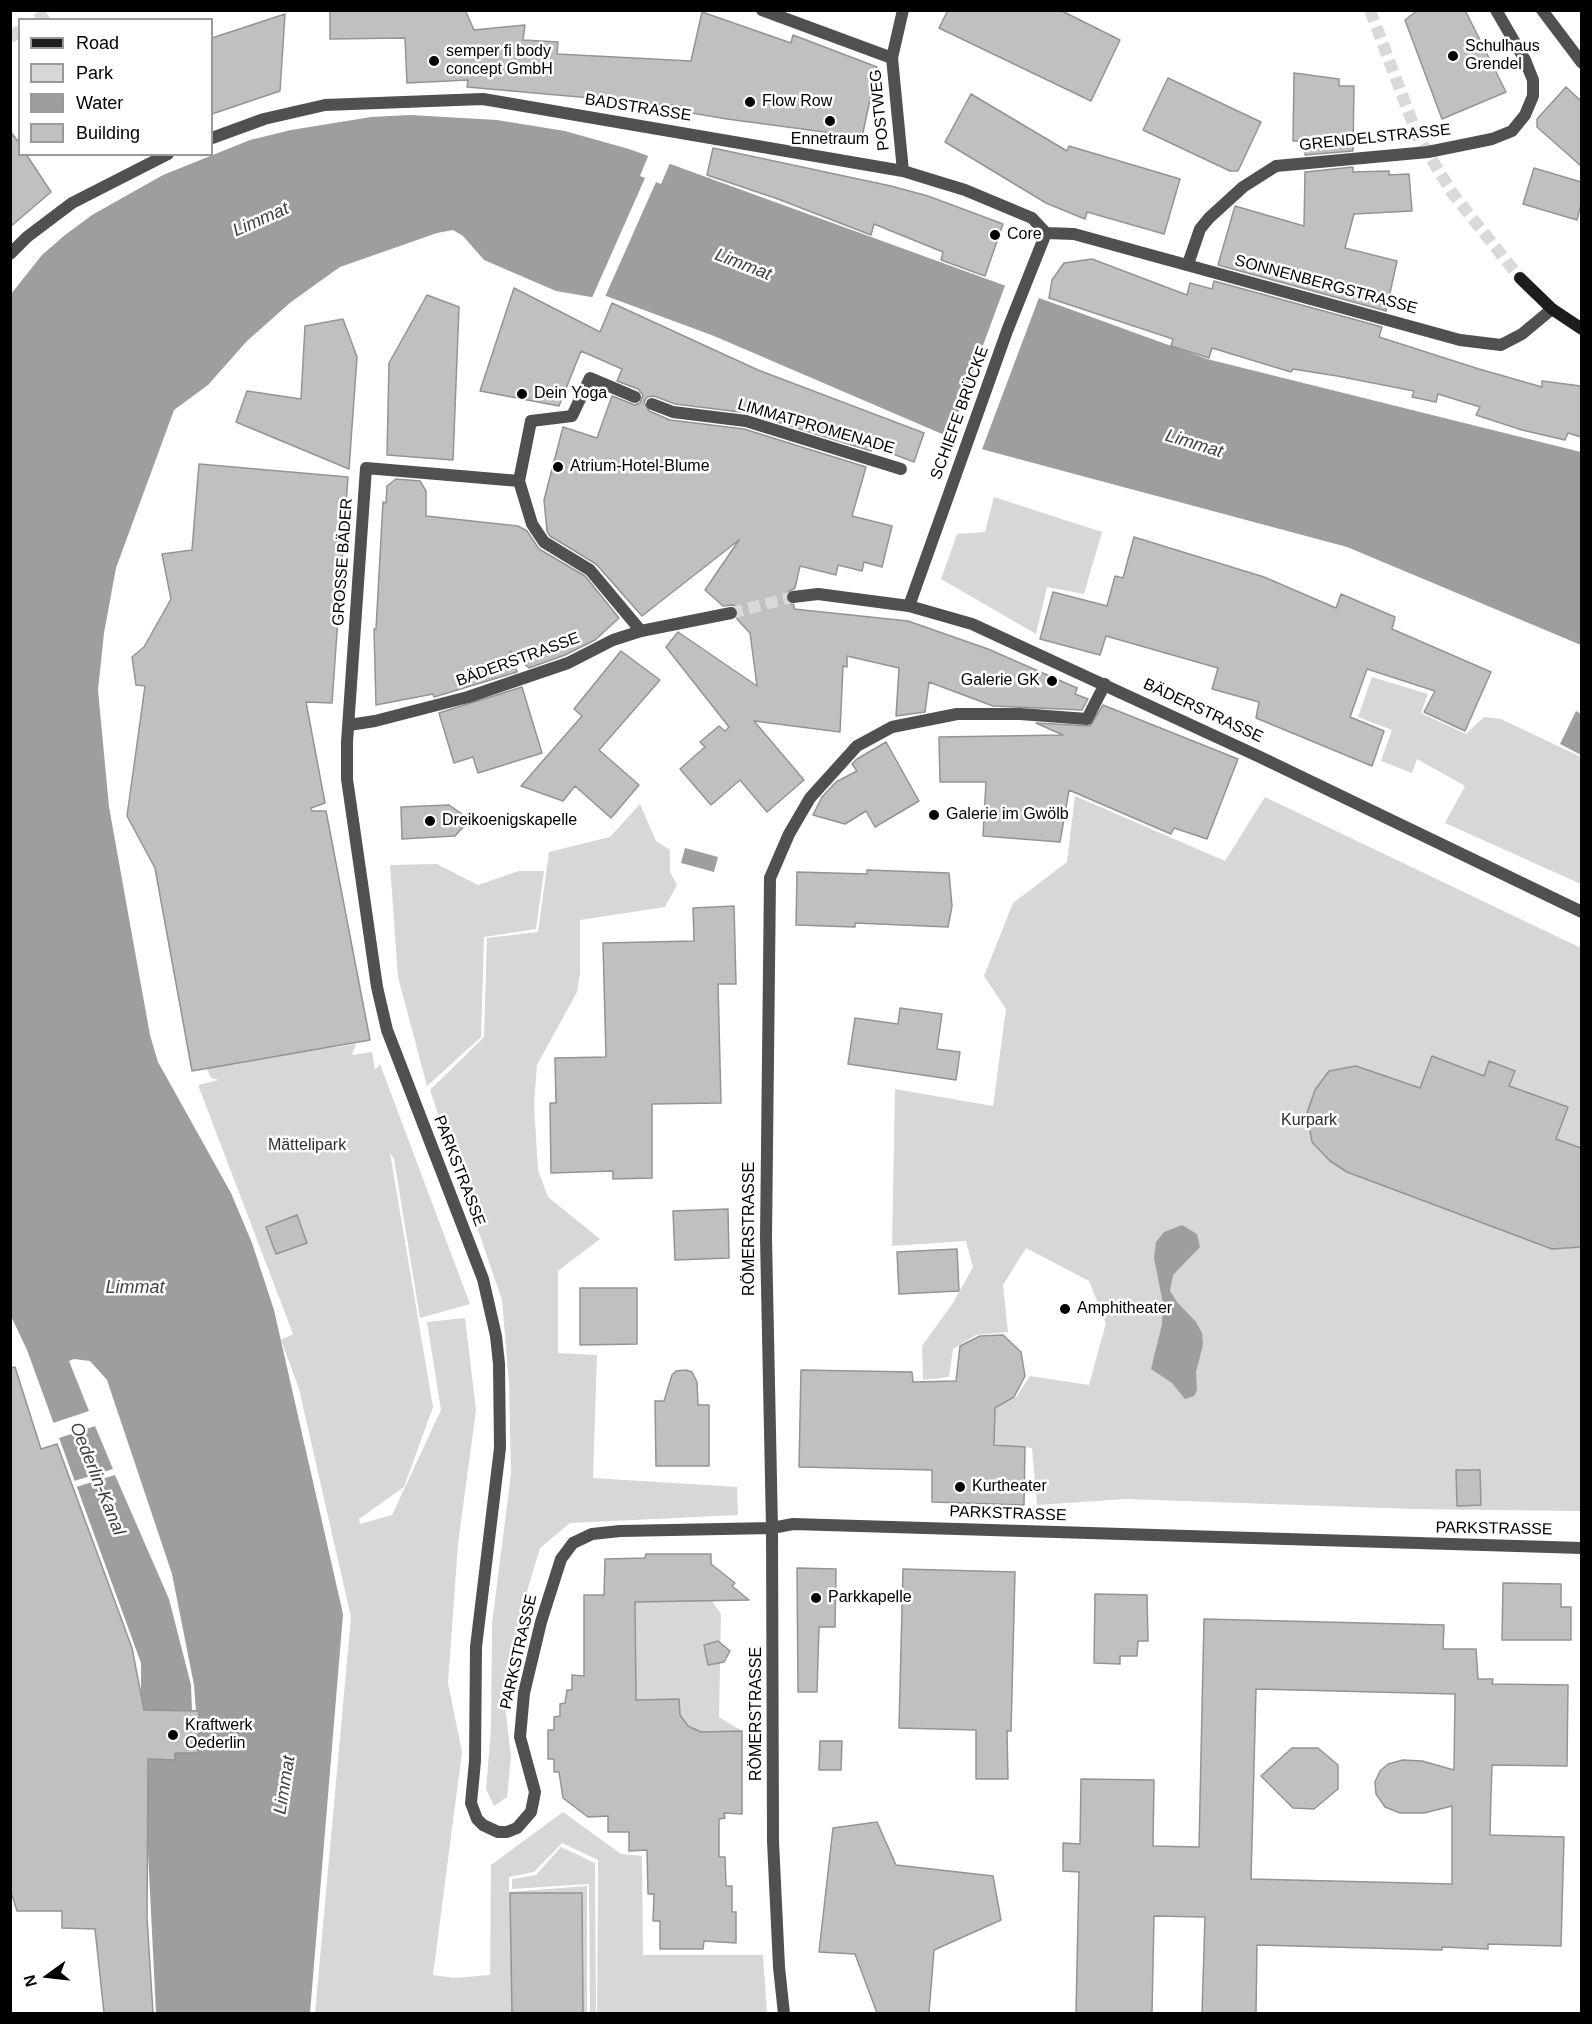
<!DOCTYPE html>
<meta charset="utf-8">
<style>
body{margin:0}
#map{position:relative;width:1592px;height:2024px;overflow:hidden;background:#fff;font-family:Helvetica,sans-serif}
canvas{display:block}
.frame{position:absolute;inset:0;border:12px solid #000;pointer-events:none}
.legend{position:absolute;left:18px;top:18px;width:195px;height:138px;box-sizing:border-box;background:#fff;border:2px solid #999;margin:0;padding:8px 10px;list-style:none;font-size:18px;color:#000}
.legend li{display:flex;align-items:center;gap:12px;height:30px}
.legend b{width:30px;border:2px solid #999}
.north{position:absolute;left:18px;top:1946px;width:60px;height:60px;-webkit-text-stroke:4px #fff;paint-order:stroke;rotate:255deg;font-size:16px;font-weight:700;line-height:24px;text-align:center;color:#000}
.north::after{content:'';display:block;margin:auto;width:21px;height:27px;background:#000;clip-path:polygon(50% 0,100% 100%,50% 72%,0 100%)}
</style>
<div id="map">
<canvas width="1592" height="2024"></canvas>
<div class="frame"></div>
<ul class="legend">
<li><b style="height:8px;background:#1d1d1d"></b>Road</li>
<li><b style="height:16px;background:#d7d7d7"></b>Park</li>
<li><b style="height:16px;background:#9e9e9e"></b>Water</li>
<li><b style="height:16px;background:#c0c0c0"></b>Building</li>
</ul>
<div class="north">N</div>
</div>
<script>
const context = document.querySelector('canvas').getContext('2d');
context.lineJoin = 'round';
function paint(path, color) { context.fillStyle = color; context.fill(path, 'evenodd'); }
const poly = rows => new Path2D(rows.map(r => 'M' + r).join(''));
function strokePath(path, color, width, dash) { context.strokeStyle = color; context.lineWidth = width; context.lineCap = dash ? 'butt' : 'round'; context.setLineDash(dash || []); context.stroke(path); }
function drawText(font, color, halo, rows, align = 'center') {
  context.font = font + ' Helvetica,sans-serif'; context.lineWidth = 5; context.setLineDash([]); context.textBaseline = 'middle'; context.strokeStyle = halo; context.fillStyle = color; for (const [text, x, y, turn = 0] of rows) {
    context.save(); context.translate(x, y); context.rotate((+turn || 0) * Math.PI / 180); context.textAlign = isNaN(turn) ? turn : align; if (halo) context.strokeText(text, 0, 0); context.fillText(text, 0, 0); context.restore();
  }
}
const green = poly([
 [994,497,1102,532,1084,594,1047,587,1036,634,941,579,957,534,985,532],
 [1372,677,1428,694,1421,713,1466,734,1484,717,1501,719,1581,757,1581,884,1445,823,1465,786,1417,759,1412,773,1381,761,1392,730,1358,717],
 [1075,796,1225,861,1265,797,1581,948,1581,1511,1414,1509,1126,1499,1037,1505,1032,1448,995,1444,995,1409,1016,1397,1030,1376,1089,1385,1106,1323,1089,1281,1026,1248,1003,1285,1008,1332,976,1335,953,1349,949,1377,923,1380,922,1346,953,1303,973,1267,966,1241,892,1246,895,1089,993,1106,1006,1009,984,976,1013,903,1067,862],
 [640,804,656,841,670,850,670,872,677,885,665,907,580,920,580,973,577,992,537,1065,534,1104,538,1170,548,1197,600,1239,558,1271,558,1353,597,1355,593,1478,737,1487,738,1515,570,1523,540,1548,522,1608,505,1704,511,1757,507,1797,494,1806,486,1789,491,1730,492,1624,511,1474,509,1383,502,1300,430,1090,484,1037,487,938,538,932,549,852,610,837],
 [437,864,478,885,519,871,544,871,536,929,484,937,481,1037,427,1086,398,977,390,865],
 [356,1044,352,1055,372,1052,375,1070,380,1064,470,1304,420,1318,394,1159,390,1153,433,1407,404,1487,359,1519,360,1524,392,1515,441,1410,427,1322,465,1318,476,1410,458,1544,448,1683,462,1752,433,1975,454,1978,490,1975,491,1865,563,1812,621,1854,642,1856,643,1955,763,1955,767,2013,597,2013,598,1860,562,1843,534,1872,509,1877,509,1892,587,1886,587,2013,315,2013,351,1617,299,1389,281,1340,293,1334,198,1085,219,1080,211,1078,206,1067],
 [698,1597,699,1601,712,1601,721,1614,719,1717,742,1731,701,1732,688,1726,680,1715,679,1699,636,1700,635,1602],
 [561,1847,595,1863,596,2013,590,2013,589,1884,512,1889,512,1879,536,1875]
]);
const water = poly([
 [410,115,497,120,565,131,629,149,1207,359,1581,452,1581,645,1347,547,970,446,714,336,606,296,591,297,556,291,484,260,463,236,453,230,437,233,340,267,291,302,247,341,208,385,174,410,116,568,104,633,98,690,109,807,150,1035,158,1062,231,1193,252,1243,274,1310,343,1614,310,2013,156,2013,141,1710,141,1663,27,1350,11,1316,11,294,42,255,65,235,92,215,163,175,250,140,291,130,371,117],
 [1576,711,1581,714,1581,755,1560,744],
 [685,848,718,857,714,872,681,863],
 [1182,1225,1197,1234,1200,1247,1173,1275,1170,1291,1177,1302,1196,1322,1202,1333,1203,1345,1196,1372,1197,1390,1194,1396,1185,1399,1172,1383,1151,1369,1162,1324,1163,1304,1154,1258,1156,1242,1164,1232]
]);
const pier = poly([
 [649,154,670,163,661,184,656,182,604,299,591,300,645,178,640,176],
 [1006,283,1040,295,981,452,948,440],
 [74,1359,90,1361,107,1380,172,1574,194,1685,196,1711,192,1711,191,1685,169,1599,115,1475,76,1487,74,1481,113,1469,95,1426,59,1438,53,1423,89,1411,69,1361]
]);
const building = poly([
 [330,10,465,10,474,30,525,25,523,40,558,42,557,54,691,61,702,12,791,43,793,35,877,67,862,137,727,119,680,111,681,106,467,87,468,80,407,83,405,38,330,39,330,10],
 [948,10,1060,10,1120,40,1091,101,939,28,948,10],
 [1418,10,1465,10,1506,92,1442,119,1405,20,1418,10],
 [285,14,280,91,212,114,212,38,285,14],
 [1294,73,1339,79,1339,86,1354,86,1353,151,1305,155,1306,141,1293,141,1294,73],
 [1168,78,1261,122,1238,171,1230,171,1143,130,1168,78],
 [1566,87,1581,101,1581,166,1537,127,1537,119,1566,87],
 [971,94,1067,151,1069,146,1180,179,1164,234,1087,212,1085,219,1046,203,945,142,971,94],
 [10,131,20,144,20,154,26,154,51,192,10,227,10,131],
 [713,148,891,186,928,196,1003,224,985,276,941,260,943,252,874,224,871,235,778,199,707,175,713,148],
 [1353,167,1353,172,1389,171,1389,175,1409,174,1412,211,1354,214,1345,248,1397,261,1386,311,1218,265,1235,206,1304,226,1305,172,1353,167],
 [1534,168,1581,182,1581,204,1577,220,1523,204,1534,168],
 [1092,259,1187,295,1190,283,1212,289,1214,281,1382,327,1379,337,1479,369,1542,387,1542,381,1581,386,1581,437,1568,433,1565,440,1522,430,1476,415,1480,407,1438,394,1436,402,1412,397,1414,391,1337,376,1293,369,1291,372,1212,348,1209,358,1171,346,1173,339,1049,298,1052,280,1064,263,1092,259],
 [514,288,600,332,612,303,758,370,924,433,914,462,872,446,871,451,748,413,675,404,654,396,647,397,644,402,649,411,670,420,744,429,866,467,852,516,892,526,882,567,864,562,862,571,838,565,836,575,800,566,795,588,785,594,786,601,794,605,794,609,908,621,988,649,1077,688,1075,694,1088,699,1082,710,993,706,929,682,925,712,896,716,899,668,847,656,847,667,843,666,840,732,754,721,804,780,767,812,740,780,711,805,680,769,705,747,700,742,719,726,725,731,729,727,666,647,678,632,757,686,750,633,737,619,738,608,733,605,723,606,705,590,739,540,642,616,596,564,550,536,547,531,544,500,563,427,597,438,612,396,635,405,640,403,643,395,638,389,617,381,622,369,581,351,559,406,480,391,514,288],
 [427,295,459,307,453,460,387,455,389,363,427,295],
 [343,319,357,357,349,469,236,422,247,391,301,399,305,326,343,319],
 [199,464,348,477,332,703,306,702,325,803,311,808,312,811,326,811,370,1040,192,1071,155,868,127,816,145,686,136,685,132,657,144,647,171,599,162,554,192,550,199,464],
 [396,479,420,481,426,491,426,516,518,526,527,531,539,549,585,576,619,618,595,640,565,655,529,668,510,651,517,672,434,697,433,694,376,705,374,629,376,629,383,502,386,503,387,486,396,479],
 [1134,537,1264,577,1336,608,1341,594,1395,617,1392,629,1491,672,1465,731,1424,712,1435,691,1367,669,1350,717,1384,731,1372,766,1256,718,1259,702,1212,689,1218,668,1106,636,1100,655,1040,639,1053,592,1107,606,1115,576,1123,578,1134,537],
 [621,651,660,680,599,750,639,785,611,818,575,786,563,801,521,786,582,716,574,709,621,651],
 [522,687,542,753,478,773,473,757,454,763,439,713,522,687],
 [1103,705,1238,759,1207,839,1174,828,1171,834,1069,790,1060,842,983,836,986,782,940,782,939,737,1063,735,1036,723,1090,726,1103,705],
 [886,742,919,801,875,827,866,811,845,824,813,815,822,797,836,782,857,771,852,764,857,759,886,742],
 [449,805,465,816,465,825,455,836,402,839,401,807,449,805],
 [867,870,949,873,952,906,948,927,855,923,855,927,796,925,797,872,867,874,867,870],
 [734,906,736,984,718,984,721,1103,652,1104,652,1178,613,1179,613,1171,551,1173,550,1103,556,1103,555,1058,606,1057,603,943,694,941,693,908,734,906],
 [900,1008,942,1014,937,1049,960,1052,956,1080,848,1064,855,1018,898,1024,900,1008],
 [1432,1056,1484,1076,1489,1061,1515,1071,1509,1086,1568,1107,1556,1139,1581,1148,1581,1247,1552,1249,1347,1172,1330,1161,1312,1142,1307,1113,1315,1090,1329,1071,1356,1066,1420,1088,1432,1056],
 [728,1209,729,1258,675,1260,673,1211,728,1209],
 [297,1215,307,1243,276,1254,266,1227,297,1215],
 [957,1249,959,1291,899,1294,897,1252,957,1249],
 [580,1288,637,1288,637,1344,580,1345,580,1288],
 [1003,1335,1021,1352,1025,1376,1014,1397,995,1408,994,1445,1025,1447,1024,1505,932,1502,932,1470,799,1467,801,1370,912,1372,913,1382,956,1381,960,1346,980,1336,1003,1335],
 [15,1367,41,1449,57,1444,132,1648,144,1710,199,1711,198,1753,175,1753,175,1760,148,1759,147,1918,153,2013,104,2013,95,1929,62,1928,62,1911,17,1911,10,1889,10,1368,15,1367],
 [686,1370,692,1372,697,1382,698,1405,709,1405,709,1466,656,1466,655,1401,664,1401,672,1375,676,1371,686,1370],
 [1456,1470,1480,1470,1481,1505,1457,1506,1456,1470],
 [646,1554,711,1554,711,1564,735,1583,732,1586,749,1600,635,1602,636,1700,679,1699,680,1715,688,1726,701,1732,742,1731,742,1814,724,1813,725,1818,719,1819,719,1857,725,1857,726,1886,732,1886,732,1912,736,1912,736,1943,704,1941,703,1949,660,1949,660,1921,653,1921,654,1894,648,1894,647,1850,629,1851,629,1832,608,1832,608,1816,588,1817,563,1798,559,1772,554,1772,554,1759,548,1759,548,1730,554,1730,554,1717,560,1716,560,1704,565,1703,567,1690,572,1690,572,1675,584,1676,584,1595,604,1595,605,1559,645,1558,646,1554],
 [797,1568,836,1569,835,1627,819,1627,817,1692,798,1692,797,1568],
 [903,1569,1015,1572,1011,1731,1007,1731,1008,1779,976,1779,976,1730,899,1728,903,1569],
 [1503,1583,1561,1584,1561,1607,1571,1607,1571,1640,1502,1640,1503,1583],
 [1095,1594,1147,1595,1148,1641,1138,1641,1137,1656,1120,1656,1120,1664,1094,1663,1095,1594],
 [1204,1619,1444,1625,1443,1649,1476,1649,1478,1679,1493,1679,1492,1684,1568,1685,1567,1766,1492,1765,1491,1796,1490,1835,1564,1837,1561,1946,1488,1944,1488,1949,1442,1947,1442,1950,1257,1945,1256,2013,1202,2013,1205,1917,1154,1916,1152,2013,1076,2013,1079,1872,1063,1871,1063,1843,1080,1844,1081,1779,1154,1780,1153,1846,1199,1847,1204,1619],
 [1256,1689,1455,1694,1454,1770,1422,1761,1403,1760,1388,1764,1380,1771,1375,1782,1376,1794,1385,1807,1400,1813,1424,1813,1452,1806,1452,1884,1251,1879,1256,1689],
 [718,1641,730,1651,724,1662,708,1665,704,1645,718,1641],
 [820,1741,842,1741,841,1770,819,1770,820,1741],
 [1292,1748,1318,1748,1338,1765,1338,1789,1314,1809,1293,1808,1261,1776,1292,1748],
 [877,1822,896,1865,993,1876,1001,1920,934,1950,929,2013,877,2013,855,1954,819,1952,833,1828,877,1822],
 [510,1893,582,1893,583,2013,512,2013,510,1893]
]);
const minorTunnel = poly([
 [731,613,793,597]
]);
const secondaryTunnel = poly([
 [1370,10,1418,137,1453,194,1520,278],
 [37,20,51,10],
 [10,37,20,31]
]);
const minor = poly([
 [762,10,892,58],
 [903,10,892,58,903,171],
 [1542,10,1582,63],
 [212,138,264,119,325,105,483,99,903,171,965,190,1032,218,1046,233],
 [1046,233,1074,234,1460,340,1501,345,1522,334,1552,309],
 [10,254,27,237,72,203,168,154],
 [1188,264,1200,229,1209,218,1243,187,1276,166,1428,152,1492,139,1512,131,1525,115,1533,96,1533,80,1525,60,1496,10],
 [652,404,673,412,746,421,901,469],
 [519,481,531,421,572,416,590,378,635,397],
 [793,597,818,594,909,606,972,624,1260,757,1582,912],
 [909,606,1007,331,1046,233],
 [641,631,590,570,544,542,532,524,519,481,366,468,347,742,347,779,377,987,387,1030,483,1279,496,1336,499,1364,500,1448,476,1647,475,1761,471,1803,477,1819,483,1825,498,1832,507,1832,517,1828,531,1812,535,1792,520,1737,524,1693,541,1622,561,1559,573,1543,592,1534,620,1531,772,1528,793,1524,1582,1548],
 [349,725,375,721,468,697,568,663,613,640,641,631,731,613],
 [784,2014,779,1967,773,1841,772,1528,766,1238,770,878,789,834,810,798,857,746,892,727,957,714,1020,714,1087,719,1105,684]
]);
const secondary = poly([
 [1520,278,1552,309,1582,329]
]);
const markers = [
 [1453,56,6,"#000"],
 [434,61,6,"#000"],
 [750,102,6,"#000"],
 [830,121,6,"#000"],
 [995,235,6,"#000"],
 [522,394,6,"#000"],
 [558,467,6,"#000"],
 [1052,681,6,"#000"],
 [934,815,6,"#000"],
 [430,821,6,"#000"],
 [1065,1309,6,"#000"],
 [960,1487,6,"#000"],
 [816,1598,6,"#000"],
 [173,1735,6,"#000"]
];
const poiNames = [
 ["Schulhaus",1465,47],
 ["Grendel",1465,65],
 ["semper fi body",446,52],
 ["concept GmbH",446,70],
 ["Flow Row",762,102],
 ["Ennetraum",830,140,"center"],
 ["Core",1007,235],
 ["Dein Yoga",534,394],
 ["Atrium-Hotel-Blume",570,467],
 ["Galerie GK",1040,681,"right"],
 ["Galerie im Gwölb",946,815],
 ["Dreikoenigskapelle",442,821],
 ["Amphitheater",1077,1309],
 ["Kurtheater",972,1487],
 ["Parkkapelle",828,1598],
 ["Kraftwerk",185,1726],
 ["Oederlin",185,1744]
];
const streetNames = [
 ["BADSTRASSE",638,108,9],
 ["POSTWEG",880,110,-96],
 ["GRENDELSTRASSE",1375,138,-6],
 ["SONNENBERGSTRASSE",1326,285,15],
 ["SCHIEFE BRÜCKE",960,413,-70],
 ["LIMMATPROMENADE",816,427,16],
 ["GROSSE BÄDER",343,562,-86],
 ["BÄDERSTRASSE",518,660,-20],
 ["BÄDERSTRASSE",1203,711,25],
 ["PARKSTRASSE",459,1171,69],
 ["RÖMERSTRASSE",750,1229,-90],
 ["PARKSTRASSE",1008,1514,2],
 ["PARKSTRASSE",1494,1529,1],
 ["PARKSTRASSE",519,1652,-77],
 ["RÖMERSTRASSE",757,1714,-90]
];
const parkNames = [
 ["Kurpark",1309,1121],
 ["Mättelipark",307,1146]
];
const waterNames = [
 ["Limmat",261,220,-24],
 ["Limmat",743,265,21],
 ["Limmat",1194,444,17],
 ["Limmat",135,1288],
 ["Oederlin-Kanal",97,1479,68],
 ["Limmat",285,1785,-81]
];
paint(green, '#d7d7d7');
paint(water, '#9e9e9e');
paint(pier, '#fff');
paint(building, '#c0c0c0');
strokePath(building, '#949494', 1.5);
strokePath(minorTunnel, '#d9d9d9', 12, [12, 6]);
strokePath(secondaryTunnel, '#d9d9d9', 12, [12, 6]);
strokePath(minor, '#505050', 12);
strokePath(secondary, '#1d1d1d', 12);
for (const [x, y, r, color] of markers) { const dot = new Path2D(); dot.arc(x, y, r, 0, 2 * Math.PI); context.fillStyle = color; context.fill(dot); strokePath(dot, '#fff', 2); }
drawText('16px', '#000', '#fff', poiNames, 'left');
drawText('16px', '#000', '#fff', streetNames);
drawText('16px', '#2e2e2e', '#fff', parkNames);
drawText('italic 18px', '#3f3f3f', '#fff', waterNames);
</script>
